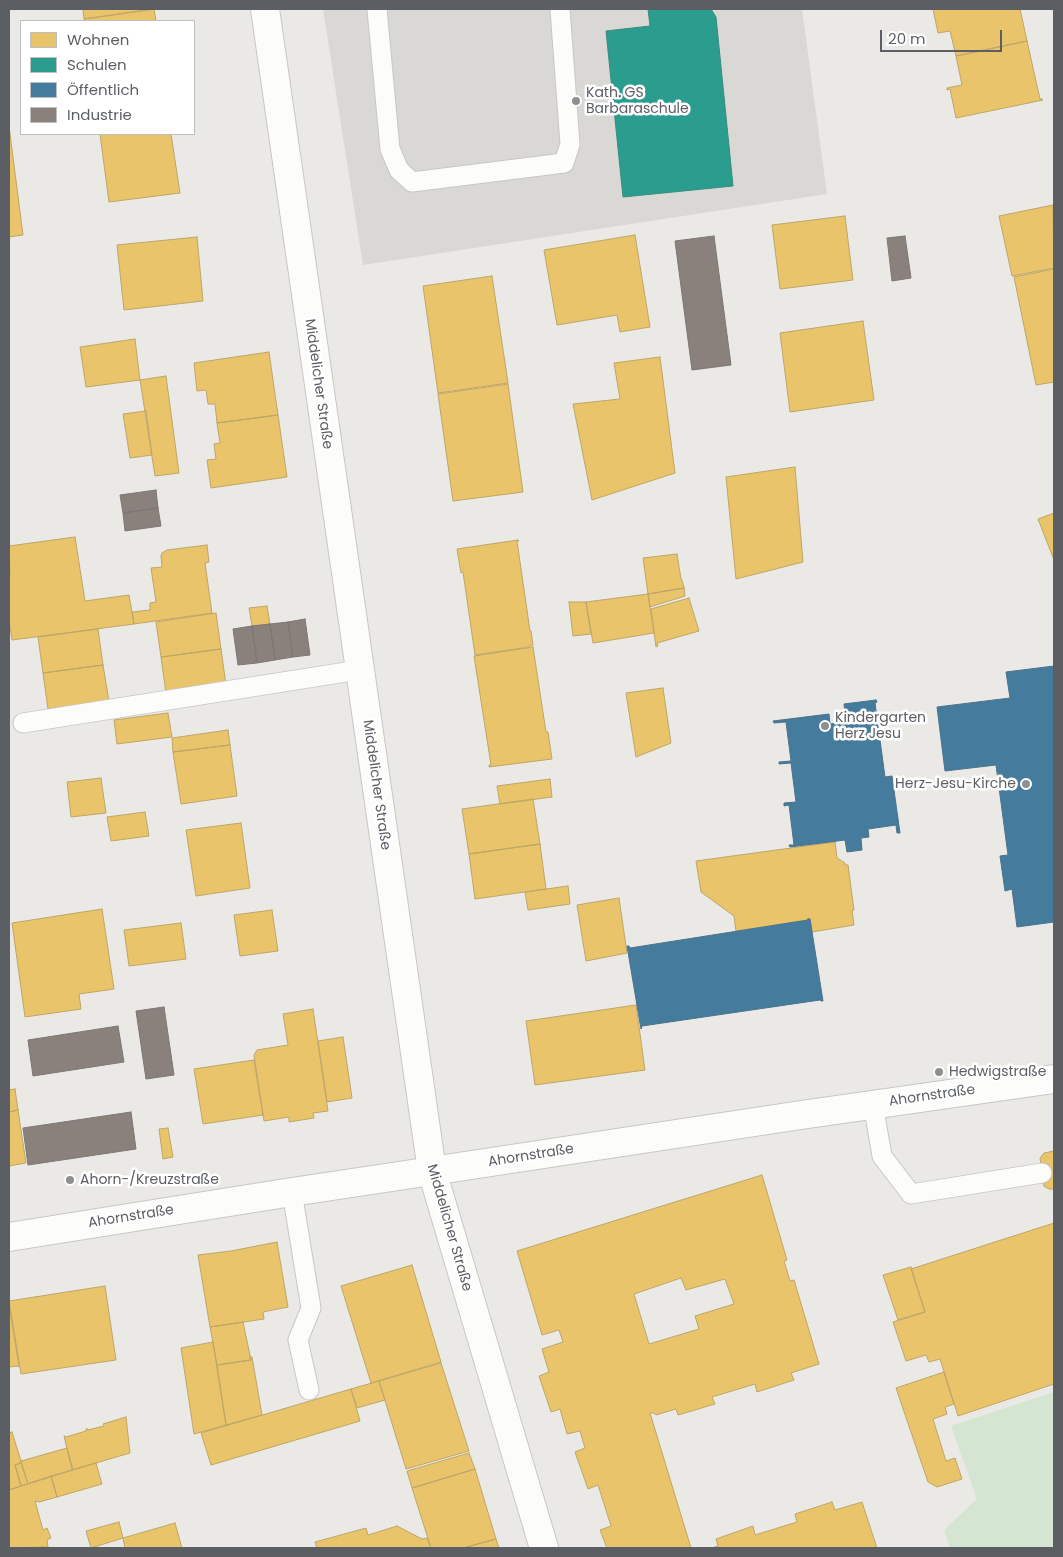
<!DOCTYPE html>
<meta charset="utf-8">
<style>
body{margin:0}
#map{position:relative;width:1063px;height:1557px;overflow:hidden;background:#eae9e5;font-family:Poppins,sans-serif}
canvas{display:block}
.frame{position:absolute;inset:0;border:10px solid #5b5e62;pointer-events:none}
.legend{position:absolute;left:20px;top:20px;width:175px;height:115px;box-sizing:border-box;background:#fff;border:1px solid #bdbfc0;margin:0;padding:6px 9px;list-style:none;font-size:15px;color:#5b5e62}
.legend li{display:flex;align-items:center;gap:10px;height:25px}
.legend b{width:25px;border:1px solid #bdbfc0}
.scale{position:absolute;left:880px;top:30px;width:122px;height:22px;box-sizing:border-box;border:2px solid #5b5e62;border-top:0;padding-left:6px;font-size:15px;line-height:18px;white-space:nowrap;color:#5b5e62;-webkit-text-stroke:4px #fff;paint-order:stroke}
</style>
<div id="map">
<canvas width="1063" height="1557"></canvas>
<div class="frame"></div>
<ul class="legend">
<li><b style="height:14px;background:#e9c46a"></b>Wohnen</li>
<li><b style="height:14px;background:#2a9d8f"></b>Schulen</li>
<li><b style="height:14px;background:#457b9d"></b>Öffentlich</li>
<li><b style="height:14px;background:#8a817c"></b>Industrie</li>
</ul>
<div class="scale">20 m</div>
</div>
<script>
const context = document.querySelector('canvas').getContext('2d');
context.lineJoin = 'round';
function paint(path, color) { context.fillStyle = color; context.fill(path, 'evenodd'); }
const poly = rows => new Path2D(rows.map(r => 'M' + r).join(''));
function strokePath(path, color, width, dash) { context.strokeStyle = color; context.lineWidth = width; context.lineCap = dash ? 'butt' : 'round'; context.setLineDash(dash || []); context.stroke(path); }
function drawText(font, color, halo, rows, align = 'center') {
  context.font = font + ' Poppins,sans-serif'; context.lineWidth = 5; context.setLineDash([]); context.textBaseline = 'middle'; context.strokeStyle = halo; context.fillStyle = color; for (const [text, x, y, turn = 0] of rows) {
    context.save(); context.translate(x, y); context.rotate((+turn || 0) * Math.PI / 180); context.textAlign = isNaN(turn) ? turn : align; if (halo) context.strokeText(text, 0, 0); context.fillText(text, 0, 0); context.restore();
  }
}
const education = poly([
 [323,9,802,9,827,194,363,265]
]);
const green = poly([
 [1054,1392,1054,1548,950,1548,944,1530,977,1499,951,1426]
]);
const homes = poly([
 [83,9,154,9,84,19,83,9],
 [154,9,156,21,84,21,84,19,154,9],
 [933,9,1020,9,1027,41,956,56,950,31,938,33,933,9],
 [1027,41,1040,99,1042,99,1043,100,956,118,950,89,947,90,947,88,962,85,956,56,1027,41],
 [9,126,23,235,9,237,9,126],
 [100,134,171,134,180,193,109,202,100,134],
 [1053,205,1054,268,1012,276,999,216,1053,205],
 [845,216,853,280,780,289,772,225,845,216],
 [635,235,650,327,620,332,617,315,557,325,544,250,635,235],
 [197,237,203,301,124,310,117,245,197,237],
 [1054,269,1054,382,1036,385,1014,277,1054,269],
 [492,276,508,383,438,393,423,286,492,276],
 [863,321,874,400,790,412,780,333,863,321],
 [135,339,140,380,86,387,80,347,135,339],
 [269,352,278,415,217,423,215,404,208,404,206,390,197,391,194,363,269,352],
 [660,357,675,473,592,500,573,404,620,399,614,363,660,357],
 [166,376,179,473,155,476,140,380,166,376],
 [508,384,523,492,453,501,438,394,508,384],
 [146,411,152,455,130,458,123,414,146,411],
 [278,415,287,477,211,488,207,460,216,459,214,444,220,443,217,423,278,415],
 [795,467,803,562,736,579,726,477,795,467],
 [1054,513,1054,560,1038,519,1054,513],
 [75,537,85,601,129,595,134,624,12,640,9,620,9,575,10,574,9,546,75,537],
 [518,540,519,541,517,541,530,631,531,631,533,645,523,648,475,655,463,572,461,573,457,549,518,540],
 [207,545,209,562,205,563,212,613,134,624,132,612,150,610,150,603,156,602,151,568,162,567,161,556,162,553,167,550,207,545],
 [677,554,681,579,682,580,684,588,648,594,643,558,677,554],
 [684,588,685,596,650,607,648,594,684,588],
 [648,594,654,633,593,643,586,602,648,594],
 [689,598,699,631,657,643,658,646,656,647,651,609,689,598],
 [569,602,586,602,591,634,573,636,569,602],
 [267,606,270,624,252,626,249,608,267,606],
 [216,613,221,649,161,657,156,622,216,613],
 [98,629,103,665,43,673,38,637,98,629],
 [533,647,546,732,548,732,552,759,489,767,489,765,491,765,474,656,533,647],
 [221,649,226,685,166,693,161,657,221,649],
 [103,665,109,701,48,709,43,673,103,665],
 [663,688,671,743,636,757,626,693,663,688],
 [168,713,172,737,117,744,114,720,168,713],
 [228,730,230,745,173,752,172,738,228,730],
 [230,745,237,796,181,804,173,752,230,745],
 [101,778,106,813,71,817,67,782,101,778],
 [550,779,552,797,500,804,497,786,550,779],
 [533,799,540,844,469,854,462,809,533,799],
 [145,812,149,836,111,841,107,817,145,812],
 [241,823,250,888,196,896,186,830,241,823],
 [835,842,837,858,845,863,845,865,848,865,854,910,852,910,854,925,812,932,810,919,808,919,808,920,736,931,734,916,701,892,696,861,835,842],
 [540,844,546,889,475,899,469,854,540,844],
 [568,886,570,904,528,910,525,892,568,886],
 [619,898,627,953,586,961,577,905,619,898],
 [102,909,114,989,79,994,81,1009,25,1017,12,923,102,909],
 [272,910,278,951,240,956,234,915,272,910],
 [181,923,186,959,129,966,124,930,181,923],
 [636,1005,645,1070,535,1085,526,1021,636,1005],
 [313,1009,328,1111,313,1113,314,1118,289,1122,289,1117,264,1121,254,1055,257,1050,288,1045,283,1014,313,1009],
 [343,1037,352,1098,327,1102,318,1041,343,1037],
 [254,1060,263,1115,203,1124,194,1069,254,1060],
 [15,1089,18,1110,9,1112,9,1090,15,1089],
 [18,1110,26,1163,9,1166,9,1112,18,1110],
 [168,1128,173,1157,163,1159,159,1129,168,1128],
 [1054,1151,1054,1189,1049,1189,1044,1186,1040,1158,1044,1153,1054,1151],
 [762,1175,787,1260,784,1261,790,1281,794,1280,819,1364,791,1373,794,1380,757,1392,755,1384,712,1397,715,1404,678,1415,676,1409,656,1415,654,1413,650,1413,691,1548,607,1548,600,1530,611,1526,598,1485,588,1489,575,1452,585,1448,580,1431,567,1434,560,1409,551,1412,539,1376,549,1372,542,1349,563,1342,559,1330,542,1335,517,1251,762,1175],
 [681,1278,686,1290,725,1279,734,1304,695,1316,699,1329,649,1344,634,1294,681,1278],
 [1054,1223,1054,1384,958,1416,940,1359,929,1362,926,1355,906,1361,893,1322,925,1312,911,1269,1054,1223],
 [277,1242,288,1307,263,1312,264,1319,210,1327,198,1255,231,1251,277,1242],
 [412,1265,441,1362,371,1383,341,1286,412,1265],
 [911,1267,925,1312,898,1320,883,1275,911,1267],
 [105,1286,116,1360,21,1374,9,1301,105,1286],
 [9,1304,19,1366,18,1367,17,1366,9,1367,9,1304],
 [243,1322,251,1360,217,1365,210,1327,243,1322],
 [213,1342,226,1425,194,1434,181,1348,213,1342],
 [250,1357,252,1357,262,1415,226,1425,217,1365,251,1360,250,1357],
 [441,1363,469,1451,406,1469,379,1381,441,1363],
 [944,1372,954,1404,945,1407,947,1414,933,1419,946,1461,955,1458,962,1479,937,1487,928,1482,896,1388,944,1372],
 [379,1381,385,1400,357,1408,351,1389,379,1381],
 [351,1389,360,1421,211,1465,201,1433,351,1389],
 [126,1417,130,1453,72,1470,64,1436,65,1436,66,1437,86,1431,86,1429,88,1429,88,1430,104,1426,103,1424,126,1417],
 [12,1432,21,1461,21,1463,15,1465,21,1486,9,1490,9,1433,12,1432],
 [67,1448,73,1470,28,1484,21,1461,67,1448],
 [469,1453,475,1469,412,1488,407,1471,469,1453],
 [21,1463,28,1484,21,1486,15,1465,21,1463],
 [96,1463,102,1484,57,1497,51,1476,96,1463],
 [475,1469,496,1539,463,1548,431,1548,412,1488,475,1469],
 [51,1476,57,1497,39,1502,35,1501,43,1530,47,1528,51,1538,47,1540,48,1547,9,1548,9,1490,51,1476],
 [832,1502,835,1510,862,1502,877,1548,712,1548,718,1546,716,1539,753,1526,755,1535,797,1522,795,1514,832,1502],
 [119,1522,123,1538,91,1548,86,1531,119,1522],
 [175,1523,182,1548,125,1548,123,1538,175,1523],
 [397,1526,422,1539,427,1538,431,1548,317,1548,315,1542,366,1528,368,1535,397,1526],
 [496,1539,499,1548,463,1548,496,1539]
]);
const schools = poly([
 [648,9,711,9,716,17,733,186,623,197,606,31,650,26,648,9]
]);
const public = poly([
 [1054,666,1054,922,1017,927,1012,889,1005,891,1000,856,1008,855,996,765,945,771,937,707,1010,698,1006,672,1054,666],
 [876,700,877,702,875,703,885,777,892,776,900,833,897,833,896,825,868,829,869,837,861,838,862,850,847,852,845,840,790,847,789,845,794,845,789,805,784,806,784,803,796,802,791,763,779,764,779,762,791,761,786,722,774,723,773,721,829,714,830,724,846,722,844,704,876,700],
 [808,919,810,919,823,1001,821,1001,820,1000,642,1026,641,1029,627,946,629,946,630,948,808,920,808,919]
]);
const industry = poly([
 [714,236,731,365,692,370,675,241,714,236],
 [905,236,911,278,892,281,887,238,905,236],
 [156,490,158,508,123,513,120,495,156,490],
 [158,508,161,526,125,531,123,513,158,508],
 [305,619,310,655,293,657,288,622,305,619],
 [288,622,293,657,275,660,270,624,288,622],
 [270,624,275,660,257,663,252,626,270,624],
 [252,626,257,663,238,665,233,629,252,626],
 [164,1007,174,1075,146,1079,136,1011,164,1007],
 [118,1026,124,1062,33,1076,28,1040,118,1026],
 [131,1112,136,1149,28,1165,23,1128,131,1112]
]);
const lane = poly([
 [377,9,390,149,399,170,412,182,564,163,570,144,560,9],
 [23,723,359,670],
 [873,1104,882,1156,911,1194,1042,1173],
 [292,1192,311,1308,298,1340,309,1390]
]);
const street = poly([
 [432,1171,801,1115,1054,1079]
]);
const secondary = poly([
 [265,9,432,1171,544,1548],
 [9,1237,292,1192,432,1171]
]);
const markers = [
 [576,101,5,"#8d8f90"],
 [825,726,5,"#8d8f90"],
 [1026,784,5,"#8d8f90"],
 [939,1072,5,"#8d8f90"],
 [70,1180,5,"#8d8f90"]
];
const poiNames = [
 ["Kath. GS",586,93],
 ["Barbaraschule",586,109],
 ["Kindergarten",835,718],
 ["Herz Jesu",835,734],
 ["Herz-Jesu-Kirche",1016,784,"right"],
 ["Hedwigstraße",949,1072],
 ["Ahorn-/Kreuzstraße",80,1180]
];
const streetNames = [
 ["Middelicher Straße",318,384,82],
 ["Middelicher Straße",376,785,82],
 ["Ahornstraße",932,1096,-8],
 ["Ahornstraße",531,1156,-9],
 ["Ahornstraße",131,1217,-9],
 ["Middelicher Straße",449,1228,74]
];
paint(education, '#dad8d4');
paint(green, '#d4e5d2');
paint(homes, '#e9c46a');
strokePath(homes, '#bea568', 1);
paint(schools, '#2a9d8f');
strokePath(schools, '#398a82', 1);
paint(public, '#457b9d');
strokePath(public, '#4c728b', 1);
paint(industry, '#8a817c');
strokePath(industry, '#7c7674', 1);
strokePath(lane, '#c7c7c7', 21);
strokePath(street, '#c7c7c7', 30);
strokePath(secondary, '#c7c7c7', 30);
strokePath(lane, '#fcfcfb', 19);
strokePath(street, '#fcfcfb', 28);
strokePath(secondary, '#fcfcfb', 28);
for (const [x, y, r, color] of markers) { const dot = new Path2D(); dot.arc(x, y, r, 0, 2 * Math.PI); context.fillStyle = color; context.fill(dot); strokePath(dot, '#fff', 2); }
drawText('14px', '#5b5e62', '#fff', poiNames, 'left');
drawText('14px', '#5b5e62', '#fff', streetNames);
</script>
